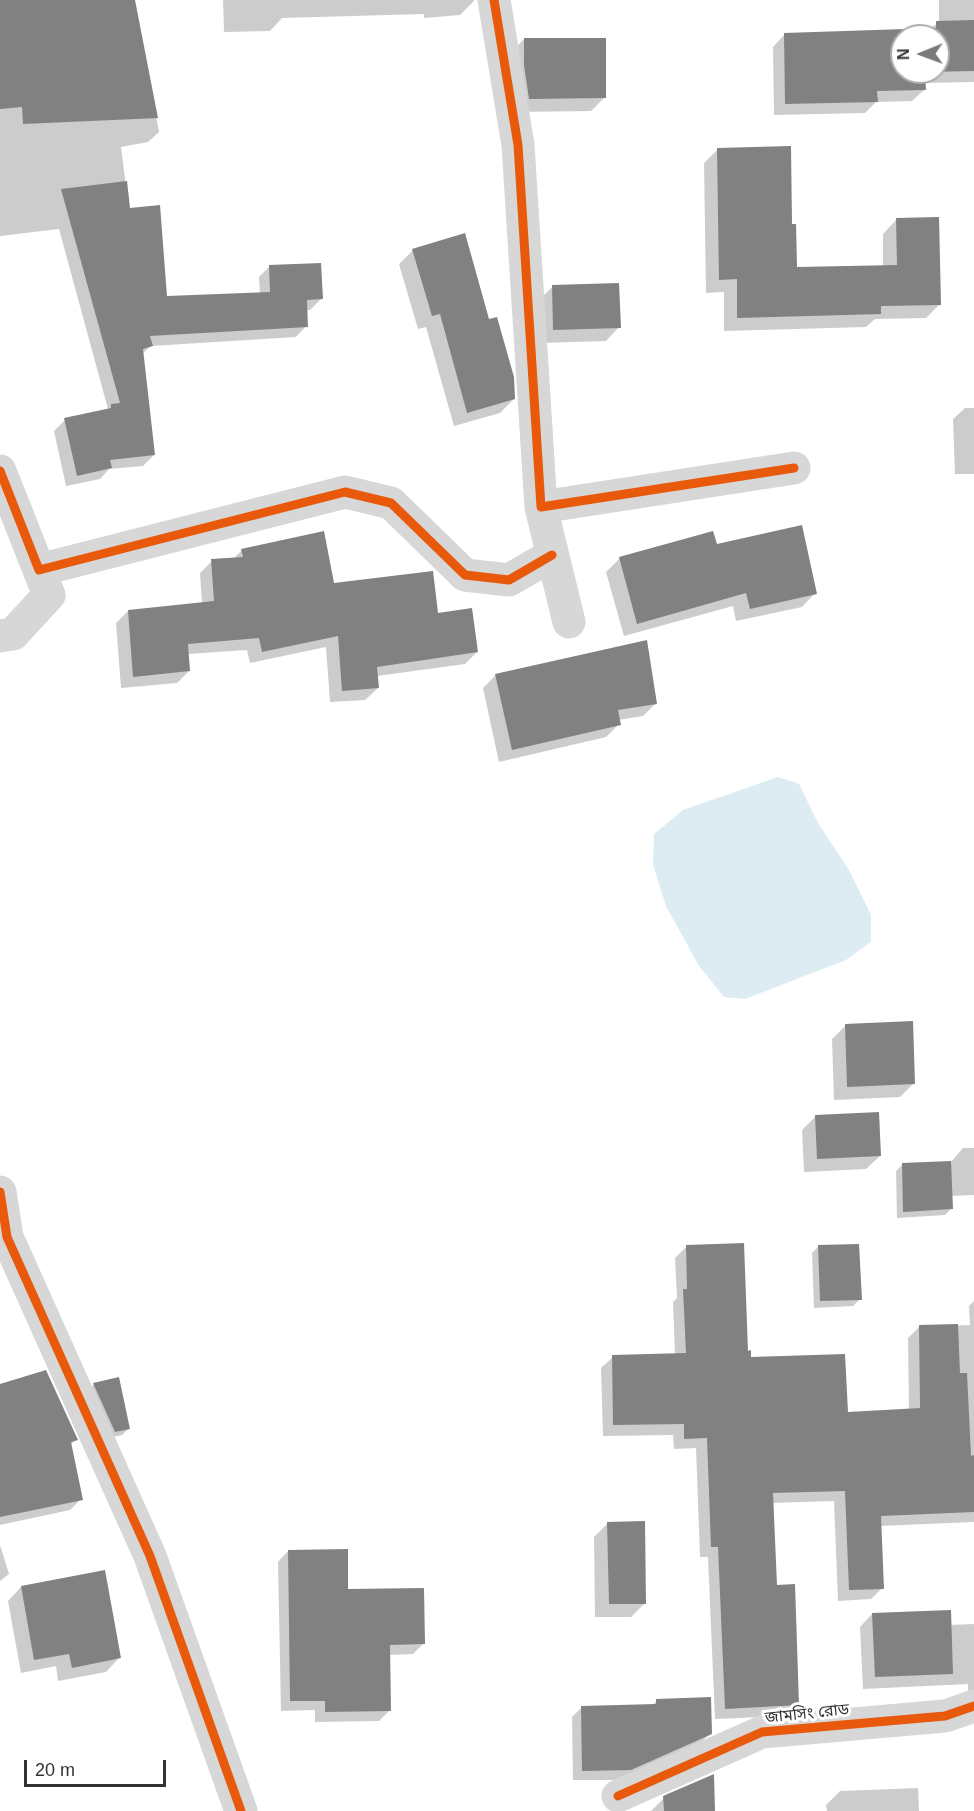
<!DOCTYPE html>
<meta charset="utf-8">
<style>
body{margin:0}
#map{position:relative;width:974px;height:1811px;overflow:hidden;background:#fff;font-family:Arial,sans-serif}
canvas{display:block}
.north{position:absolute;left:890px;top:24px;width:60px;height:60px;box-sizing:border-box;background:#fff;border:2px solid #adadad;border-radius:50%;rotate:269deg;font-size:16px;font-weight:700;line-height:24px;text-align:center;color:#333}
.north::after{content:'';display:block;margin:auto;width:21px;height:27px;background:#7a7a7a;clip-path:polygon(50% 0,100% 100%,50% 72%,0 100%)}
.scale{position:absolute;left:24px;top:1760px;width:142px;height:27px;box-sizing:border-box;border:3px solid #333;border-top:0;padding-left:8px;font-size:18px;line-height:21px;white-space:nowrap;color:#333;-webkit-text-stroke:4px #fff;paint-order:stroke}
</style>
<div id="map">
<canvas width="974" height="1811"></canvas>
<div class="north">N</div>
<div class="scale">20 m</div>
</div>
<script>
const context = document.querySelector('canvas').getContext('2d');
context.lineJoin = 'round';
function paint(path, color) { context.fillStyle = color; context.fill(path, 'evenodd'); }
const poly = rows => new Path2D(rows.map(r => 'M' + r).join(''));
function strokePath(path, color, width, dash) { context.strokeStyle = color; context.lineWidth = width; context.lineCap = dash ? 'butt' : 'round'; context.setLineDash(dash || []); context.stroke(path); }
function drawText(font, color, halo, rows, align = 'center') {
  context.font = font + ' Arial,"Noto Sans Bengali",sans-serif'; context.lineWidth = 6; context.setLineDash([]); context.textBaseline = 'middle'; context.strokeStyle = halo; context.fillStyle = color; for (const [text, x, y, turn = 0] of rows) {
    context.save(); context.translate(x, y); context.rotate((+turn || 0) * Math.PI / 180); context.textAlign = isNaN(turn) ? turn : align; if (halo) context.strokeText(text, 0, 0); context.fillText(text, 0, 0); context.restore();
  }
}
const water = poly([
 [778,777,799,784,818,823,849,870,871,915,871,942,846,960,745,999,724,997,699,966,666,906,653,865,654,834,683,810]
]);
const shadow = poly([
 [0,0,107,0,145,57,159,132,148,142,121,147,129,209,165,298,260,294,259,277,270,266,321,299,310,310,306,310,306,326,296,337,151,346,142,354,154,455,143,466,109,469,100,479,66,486,54,431,65,420,108,409,59,229,0,236],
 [223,0,474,0,474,1,460,15,424,18,424,14,282,18,270,31,224,32],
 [939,0,974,0,974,82,924,83,924,90,912,101,876,102,865,113,774,115,773,47,784,35,930,29,939,22],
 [902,36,938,36,938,72,902,72],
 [524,39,604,98,591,111,516,112,511,53],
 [718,149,791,225,795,269,883,266,883,234,896,220,940,304,926,318,875,319,866,327,724,331,724,292,706,293,704,163],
 [413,250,488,321,514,399,500,413,454,426,426,327,418,329,399,264],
 [552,287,619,327,606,341,540,343,539,300],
 [965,408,974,408,974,474,955,474,953,419],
 [712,533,716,546,815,593,802,607,736,621,733,606,624,636,606,572,619,559],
 [242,550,333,585,437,614,477,652,465,664,377,676,378,688,365,700,330,702,326,647,250,663,247,650,188,654,189,671,177,683,121,688,116,623,128,611,202,603,200,573,212,561,233,559],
 [496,675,656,703,643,716,618,720,619,724,606,737,499,762,483,688],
 [846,1025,914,1083,900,1097,834,1100,832,1039],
 [816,1116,880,1156,866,1169,804,1172,802,1130],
 [963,1148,974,1148,974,1195,951,1196,951,1209,945,1215,897,1218,896,1171,902,1165,951,1162],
 [819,1246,860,1299,853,1306,814,1308,812,1253],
 [686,1247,750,1359,847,1413,909,1410,908,1338,919,1327,970,1325,969,1306,974,1301,974,1522,880,1526,882,1588,871,1599,838,1601,834,1501,772,1503,775,1586,798,1705,787,1716,715,1719,708,1557,700,1557,696,1448,674,1449,673,1435,603,1436,601,1368,613,1357,675,1355,673,1302,677,1298,675,1258],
 [94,1384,129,1428,122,1435,108,1438,87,1391],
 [0,1386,76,1440,70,1445,81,1499,70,1510,0,1525],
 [608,1523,645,1603,631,1617,595,1617,594,1537],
 [0,1545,9,1574,0,1581],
 [288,1551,423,1644,413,1654,389,1655,390,1710,379,1721,315,1722,315,1710,281,1711,278,1562],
 [21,1587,119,1658,106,1672,58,1681,56,1666,21,1673,8,1601],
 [872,1614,950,1625,974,1624,974,1691,968,1691,968,1684,863,1689,860,1627],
 [657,1701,711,1733,700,1743,619,1780,573,1780,572,1717,582,1707,651,1706],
 [918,1788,919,1811,827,1811,826,1805,840,1791],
 [664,1798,713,1811,651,1811]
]);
const building = poly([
 [0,0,135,0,158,118,23,124,22,107,0,109],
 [974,20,974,71,925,72,926,90,877,91,878,102,785,104,784,33,936,28,936,21],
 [902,36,938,36,938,72,902,72],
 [524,38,606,38,606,98,529,99,524,65],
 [791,146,792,224,796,224,797,267,897,265,896,218,939,217,941,305,881,306,881,314,737,318,737,279,719,280,717,148],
 [127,181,130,208,160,205,167,296,270,292,269,265,321,263,323,299,307,300,308,327,150,336,153,346,143,349,155,455,110,460,112,468,77,476,64,418,111,408,111,404,120,403,61,189],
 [465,233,489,319,497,317,514,377,515,399,467,413,440,314,432,316,412,249],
 [619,283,621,328,553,330,552,285],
 [802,525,817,594,750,609,746,593,637,624,619,557,713,531,717,544],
 [324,531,334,583,433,571,438,613,472,608,478,652,377,667,379,688,342,691,338,636,262,652,259,638,188,644,190,671,133,677,128,610,214,601,211,559,243,557,241,549],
 [647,640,657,704,618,710,621,725,512,750,495,674],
 [913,1021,915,1084,847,1087,845,1024],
 [879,1112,881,1156,817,1159,815,1115],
 [951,1161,953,1209,903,1212,902,1163],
 [744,1243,748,1351,751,1350,751,1357,845,1354,848,1412,920,1408,919,1325,958,1324,960,1373,967,1373,971,1456,974,1455,974,1512,881,1516,884,1589,849,1590,845,1491,773,1493,777,1585,795,1584,799,1705,725,1709,718,1547,711,1547,707,1438,684,1439,684,1424,613,1425,612,1355,686,1353,683,1289,687,1289,686,1245],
 [859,1244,862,1300,820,1301,818,1245],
 [46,1370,78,1440,71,1442,83,1500,0,1517,0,1384],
 [119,1377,130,1429,115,1432,93,1383],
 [645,1521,646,1604,609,1604,607,1522],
 [348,1549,348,1589,424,1588,425,1644,390,1645,391,1711,325,1712,325,1701,290,1701,288,1550],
 [105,1570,121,1658,72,1668,69,1654,34,1660,21,1586],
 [951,1610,953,1674,875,1677,872,1613],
 [711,1697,712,1734,631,1770,582,1771,581,1706,656,1704,656,1699],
 [714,1774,715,1811,664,1811,663,1796]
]);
const minor = poly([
 [494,0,518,145,541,507,794,468],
 [0,471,39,570,345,492,391,503,465,575,509,580,552,555],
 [541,507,569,622],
 [0,636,13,634,49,595,39,570],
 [0,1192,7,1237,150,1556,241,1811],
 [618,1796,762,1732,945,1716,974,1706]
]);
const cycleway = poly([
 [494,0,518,145,541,507,794,468],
 [0,471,39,570,345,492,391,503,465,575,509,580,552,555],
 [0,1192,7,1237,150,1556,241,1811],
 [618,1796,762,1732,945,1716,974,1706]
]);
const streetNames = [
 ["জামসিং রোড",807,1714,-6]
];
paint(water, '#ddebf3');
paint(shadow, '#0003');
paint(building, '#818181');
strokePath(minor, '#d7d7d7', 33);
strokePath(cycleway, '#e8590c', 9);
drawText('16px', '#333', '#fff', streetNames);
</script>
